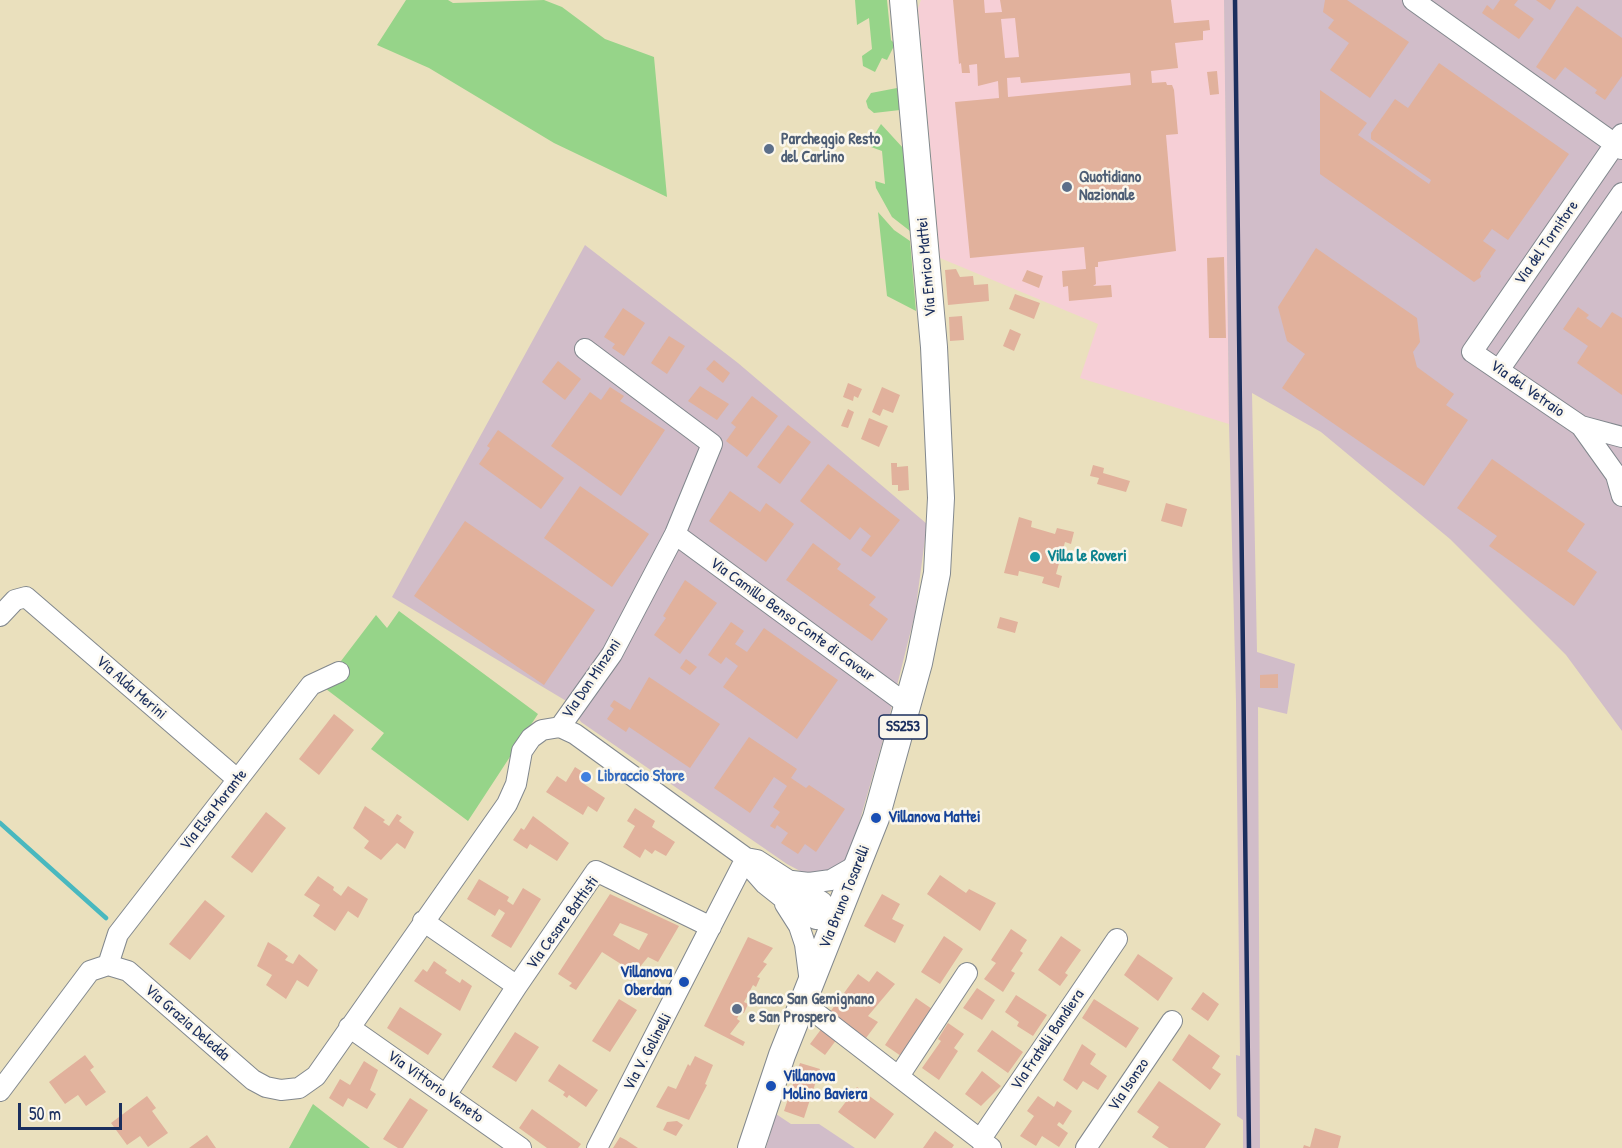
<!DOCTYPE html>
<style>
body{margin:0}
#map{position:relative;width:1622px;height:1148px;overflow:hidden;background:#eae0bd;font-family:"Patrick Hand",sans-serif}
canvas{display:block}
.scale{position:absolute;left:18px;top:1103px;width:104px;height:27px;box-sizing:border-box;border:3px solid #1b2f5e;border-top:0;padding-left:8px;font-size:18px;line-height:21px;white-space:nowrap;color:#1b2f5e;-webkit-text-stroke:4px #fbf7ec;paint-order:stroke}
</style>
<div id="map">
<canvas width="1622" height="1148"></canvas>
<div class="scale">50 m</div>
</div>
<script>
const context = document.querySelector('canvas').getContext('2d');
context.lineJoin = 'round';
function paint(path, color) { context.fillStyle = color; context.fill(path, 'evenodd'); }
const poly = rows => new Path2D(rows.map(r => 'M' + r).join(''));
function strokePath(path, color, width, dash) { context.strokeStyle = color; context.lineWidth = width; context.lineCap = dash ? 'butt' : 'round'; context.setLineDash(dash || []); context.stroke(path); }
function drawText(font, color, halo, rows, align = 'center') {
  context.font = font + ' "Patrick Hand",sans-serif'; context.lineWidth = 5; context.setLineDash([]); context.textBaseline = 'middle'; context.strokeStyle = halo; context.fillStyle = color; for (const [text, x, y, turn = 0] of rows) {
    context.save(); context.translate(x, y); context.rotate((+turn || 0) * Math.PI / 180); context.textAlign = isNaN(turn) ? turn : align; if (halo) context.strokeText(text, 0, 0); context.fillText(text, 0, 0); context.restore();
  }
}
const built = poly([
 [921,0,1224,0,1229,424,1080,378,1098,324,940,258,918,8]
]);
const industrial = poly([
 [1224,0,1622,0,1622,731,1566,655,1450,539,1321,432,1252,393,1257,652,1295,664,1287,714,1258,707,1260,1148,1243,1148,1243,1120,1237,1116,1236,1055,1240,1056,1236,701,1229,424],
 [585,245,738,363,927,524,915,614,885,733,858,827,845,862,821,875,802,872,787,864,581,722,568,702,392,597],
 [776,1114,791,1124,819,1124,855,1148,766,1148]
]);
const green = poly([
 [406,0,448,0,453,3,544,0,562,7,605,39,654,57,667,197,554,143,429,68,377,45],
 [855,0,887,0,891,40,895,44,887,60,882,58,875,72,863,66,862,56,872,49,869,18,857,25],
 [897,88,900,110,874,113,868,108,866,101,871,93],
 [881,124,903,148,910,231,892,217,876,188,875,181,885,184,882,151,871,147,871,140],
 [878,212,894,230,910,241,916,311,887,296],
 [399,611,538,714,468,821,371,749,384,733,322,686,376,615,387,628],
 [313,1104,370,1148,289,1148]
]);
const stream = poly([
 [0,823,106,918]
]);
const building = poly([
 [953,0,984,0,985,13,1002,12,1000,0,1171,0,1174,23,1209,20,1210,30,1203,31,1203,40,1175,43,1178,68,1151,71,1152,83,1166,82,1167,85,1172,85,1174,90,1178,134,1166,135,1176,251,1098,262,1098,267,1095,267,1096,284,1093,286,1111,285,1112,297,1069,301,1068,286,1063,287,1062,271,1086,269,1084,247,970,258,955,102,999,98,998,81,978,86,977,64,969,65,970,73,962,73,961,63,959,64],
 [1015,18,1019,57,1005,58,1001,19],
 [1130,73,1131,85,1008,97,1007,78,1020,77,1021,83],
 [1325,0,1347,0,1409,42,1370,98,1330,70,1349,43,1328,28,1334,20,1323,12],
 [1500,0,1518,0,1514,5,1534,19,1519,39,1482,13,1487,5,1493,10],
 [1536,0,1556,0,1550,10],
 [1577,6,1622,38,1622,76,1605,100,1595,93,1597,90,1565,67,1555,80,1536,67],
 [1439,63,1569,154,1508,240,1492,229,1483,241,1496,250,1480,273,1481,277,1474,282,1320,174,1320,90,1367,123,1358,135,1429,184,1431,180,1371,139,1371,133,1395,99,1408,108],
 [1217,71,1219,94,1210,95,1207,72],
 [1316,248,1417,318,1420,342,1413,352,1417,367,1454,394,1446,405,1468,420,1424,486,1282,388,1305,354,1287,341,1278,307],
 [1224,257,1226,338,1209,338,1207,258],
 [956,269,960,277,973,276,974,285,988,284,989,301,948,305,945,270],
 [1027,270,1043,276,1039,288,1022,281],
 [1015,294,1040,303,1034,319,1009,309],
 [1578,307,1589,315,1586,318,1601,328,1612,312,1622,318,1622,395,1577,363,1588,346,1563,329],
 [623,308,645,323,624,356,612,348,615,344,604,337],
 [962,316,964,340,950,341,949,317],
 [1010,329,1021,334,1014,351,1003,346],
 [669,336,685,346,667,374,651,363],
 [714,360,730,373,723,383,706,369],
 [558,361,581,379,565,400,542,382],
 [848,383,862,389,858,398,854,396,853,401,843,397],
 [700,386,729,404,717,420,688,401],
 [610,387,624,396,620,401,665,430,621,496,551,446,590,392,601,400],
 [882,387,900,395,893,413,883,409,880,416,872,412],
 [752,396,778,416,747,457,726,441,736,427,731,423],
 [848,409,854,412,848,428,841,426],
 [869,418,888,426,879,447,861,439],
 [788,425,811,442,780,484,757,467],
 [498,430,564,478,541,509,479,464,490,448,487,446],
 [1492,459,1585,524,1567,551,1597,572,1574,606,1489,546,1497,536,1457,508],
 [891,463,897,463,897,467,908,466,909,490,898,491,898,485,892,485],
 [828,464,900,520,871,557,861,550,871,536,860,527,850,540,800,501],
 [1093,465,1104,468,1103,473,1130,481,1126,492,1097,484,1099,478,1090,476],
 [580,486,649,534,612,587,544,538],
 [730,491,760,512,766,503,794,524,766,562,709,521],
 [1166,503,1187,509,1182,527,1161,521],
 [1019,517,1032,521,1031,527,1055,534,1057,528,1074,532,1071,544,1065,542,1056,574,1062,576,1059,588,1042,583,1044,577,1019,571,1018,576,1004,573],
 [465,521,595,610,544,685,414,596],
 [813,543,841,564,837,569,876,597,869,605,888,619,872,641,786,580],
 [685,580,717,603,680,654,654,635,666,618,663,616],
 [1000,617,1018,622,1015,633,997,628],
 [731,622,744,631,735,644,747,652,764,628,838,680,797,739,723,687,738,666,726,657,721,664,708,655],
 [686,659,697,667,690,675,680,668],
 [1278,674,1278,688,1260,688,1260,675],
 [649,677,720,724,690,768,629,727,626,732,607,719,614,709,610,706,614,700,630,710],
 [334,714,354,730,319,775,299,759],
 [749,737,797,769,791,778,806,788,809,785,845,809,816,852,805,844,798,854,781,843,788,833,777,825,775,829,770,826,780,812,773,807,787,786,774,777,750,813,714,788],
 [575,767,589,776,584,784,605,798,597,812,588,806,583,815,546,792,557,776,566,782],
 [365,806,385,820,383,822,389,826,397,814,402,817,399,821,414,832,405,849,397,843,381,860,364,848,369,841,353,828],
 [635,808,655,821,652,827,675,842,666,856,655,850,652,854,645,849,640,858,623,847,635,826,627,821],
 [266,812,286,828,252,873,231,857],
 [533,816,569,843,557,861,530,844,527,849,513,840,521,828,524,830],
 [940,875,966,893,969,889,996,903,980,931,927,894],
 [318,876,334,887,333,890,341,896,348,886,368,899,358,918,348,911,335,931,313,916,320,905,304,895],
 [479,879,509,897,507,901,513,905,523,888,541,899,511,948,491,936,505,913,499,909,495,916,467,899],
 [610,894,679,926,658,962,648,957,635,973,602,952,576,990,569,986,572,983,558,974],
 [620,923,648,934,639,950,613,935],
 [882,894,900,904,892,919,904,925,895,943,864,926],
 [205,900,225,916,190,960,169,944],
 [1011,929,1027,940,1020,951,1023,953,1011,971,1015,973,1003,992,984,979,996,963,991,960],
 [944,936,963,949,940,984,921,972],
 [1061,936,1081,950,1065,973,1068,975,1060,986,1038,970],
 [748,937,773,948,763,962,767,964,757,977,760,978,756,987,753,985,744,1002,748,1004,744,1013,740,1012,737,1019,740,1021,730,1034,745,1042,743,1046,704,1026],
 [268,942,279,949,288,956,285,960,293,964,299,954,318,970,308,987,297,980,286,999,266,985,272,975,257,966],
 [1138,954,1173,978,1158,1001,1124,975],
 [434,961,447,970,445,973,460,983,462,979,472,986,460,1011,414,981,423,969,427,972],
 [877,971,895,984,868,1016,878,1022,866,1038,830,1012,858,974,869,982],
 [977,988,995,1000,982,1020,963,1008],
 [1203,992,1219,1004,1208,1021,1191,1009],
 [1016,995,1047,1015,1033,1036,1017,1026,1019,1022,1005,1012],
 [916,998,932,1009,901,1056,885,1045],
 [619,999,637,1010,610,1052,592,1041],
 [1094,999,1139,1028,1126,1048,1082,1018],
 [400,1007,442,1034,428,1055,387,1028],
 [948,1023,964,1034,954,1048,958,1051,939,1080,922,1068,941,1041,938,1039],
 [822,1028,837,1039,825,1055,810,1044],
 [992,1030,1023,1052,1008,1073,977,1051],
 [515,1032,539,1047,516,1082,492,1067],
 [1189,1034,1220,1056,1212,1068,1221,1074,1210,1090,1172,1060],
 [1082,1044,1096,1054,1090,1064,1107,1076,1098,1090,1083,1081,1077,1090,1063,1080],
 [85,1055,94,1067,90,1070,106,1092,86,1106,78,1095,65,1104,49,1082],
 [695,1056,713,1065,705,1084,707,1085,689,1120,656,1107,668,1086,676,1089,688,1064,690,1066],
 [364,1061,378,1070,370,1090,376,1094,367,1109,348,1098,343,1107,329,1098,340,1079,350,1085],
 [800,1063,820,1069,804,1118,784,1111],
 [559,1064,598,1090,586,1107,569,1095,567,1098,563,1095,565,1092,548,1081],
 [982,1071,1001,1086,981,1106,965,1094],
 [1159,1081,1221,1124,1205,1148,1169,1148,1152,1137,1159,1127,1137,1112],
 [857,1087,894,1114,875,1139,838,1112],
 [147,1096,156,1108,152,1111,168,1133,148,1147,140,1136,127,1145,111,1123],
 [1038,1096,1054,1107,1057,1101,1072,1111,1063,1125,1059,1122,1057,1125,1068,1133,1059,1147,1042,1136,1036,1146,1020,1136,1034,1116,1027,1111],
 [410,1098,428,1110,403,1148,398,1148,383,1139],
 [532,1109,581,1144,578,1148,547,1148,519,1128],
 [677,1121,683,1125,676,1136,663,1130,667,1122],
 [1315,1128,1341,1136,1338,1148,1303,1148,1304,1145,1310,1147],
 [935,1131,954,1145,952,1148,923,1148],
 [207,1135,216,1148,189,1148],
 [620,1137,626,1140,638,1148,613,1148]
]);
const minor = poly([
 [1413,0,1622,149],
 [1622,134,1472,352,1581,426,1616,475,1622,496],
 [1499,370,1622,193],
 [1581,426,1622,437],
 [675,534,909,706],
 [0,616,15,600,26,597,237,779],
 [560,727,612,654,675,534,712,444,585,349],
 [792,881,809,883,831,880,859,864],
 [785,904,799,926,805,944,810,983],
 [423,921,517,986,596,871,711,927],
 [108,965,118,934,311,685,339,672],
 [803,1003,991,1148],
 [349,1027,521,1148],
 [899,1076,967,973],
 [0,1091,90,971,108,965,128,971,253,1080,266,1087,281,1090,299,1088,316,1076,507,804,516,784,522,751,531,738,542,730,560,727,575,734,746,858,757,860,822,902,836,920,816,919,794,907,765,884,750,867,746,858],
 [446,1095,517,986],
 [980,1140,1117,939],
 [597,1148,746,858],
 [1086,1148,1172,1021]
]);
const major = poly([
 [751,1148,782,1055,876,818,919,663,937,573,941,498,934,347,903,0]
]);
const rail = poly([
 [1235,0,1249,1148]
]);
const markers = [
 [769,149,6,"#5c6f8a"],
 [1067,187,6,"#5c6f8a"],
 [1035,557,6,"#0f9aa8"],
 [586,777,6,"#3f7fe0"],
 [876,818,6,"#1a4fb4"],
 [684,982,6,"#1a4fb4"],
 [737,1009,6,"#5c6f8a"],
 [771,1086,6,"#1a4fb4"]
];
const shields = [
 [903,727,48]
];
const shieldNames = [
 ["SS253",903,727]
];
const serviceNames = [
 ["Parcheggio Resto",781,140],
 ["del Carlino",781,158],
 ["Quotidiano",1079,178],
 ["Nazionale",1079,196],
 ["Banco San Gemignano",749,1000],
 ["e San Prospero",749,1018]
];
const streetNames = [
 ["Via del Tornitore",1547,243,-55],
 ["Via Enrico Mattei",927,267,-95],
 ["Via del Vetraio",1527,389,35],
 ["Via Camillo Benso Conte di Cavour",792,620,36],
 ["Via Don Minzoni",592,679,-56],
 ["Via Alda Merini",131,688,41],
 ["Via Elsa Morante",214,810,-52],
 ["Via Bruno Tosarelli",845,897,-68],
 ["Via Cesare Battisti",563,923,-54],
 ["Via Grazia Deledda",187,1023,41],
 ["Via Fratelli Bandiera",1048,1040,-56],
 ["Via V. Golinelli",648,1052,-62],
 ["Via Isonzo",1129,1085,-56],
 ["Via Vittorio Veneto",435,1087,35]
];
const cultureNames = [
 ["Villa le Roveri",1047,557]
];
const shopNames = [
 ["Libraccio Store",598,777]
];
const transitNames = [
 ["Villanova Mattei",888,818],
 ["Villanova",672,973,"right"],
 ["Oberdan",672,991,"right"],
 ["Villanova",783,1077],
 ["Molino Baviera",783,1095]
];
paint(built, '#f6cfd6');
paint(industrial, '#d1bdc9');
paint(green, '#96d489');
strokePath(stream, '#49b8bf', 4.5);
paint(building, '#e1b19c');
strokePath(minor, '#82888e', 22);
strokePath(major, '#82888e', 28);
strokePath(minor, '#fff', 20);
strokePath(major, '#fff', 26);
strokePath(rail, '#1b2f5e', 4.5);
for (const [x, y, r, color] of markers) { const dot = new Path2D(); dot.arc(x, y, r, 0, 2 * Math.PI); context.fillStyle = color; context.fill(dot); strokePath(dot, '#fbf7ec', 2); }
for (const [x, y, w] of shields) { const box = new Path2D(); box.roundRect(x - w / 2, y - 12, w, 24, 4.5); context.fillStyle = '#fbf7ec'; context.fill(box); strokePath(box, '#1b2f5e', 1.5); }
drawText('bold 15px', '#1b2f5e', null, shieldNames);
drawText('bold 16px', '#4e5e75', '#fbf7ec', serviceNames, 'left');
drawText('16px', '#1b2f5e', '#fbf7ec', streetNames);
drawText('bold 16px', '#0d838f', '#fbf7ec', cultureNames, 'left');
drawText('bold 16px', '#366cbe', '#fbf7ec', shopNames, 'left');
drawText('bold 16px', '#164399', '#fbf7ec', transitNames, 'left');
</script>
